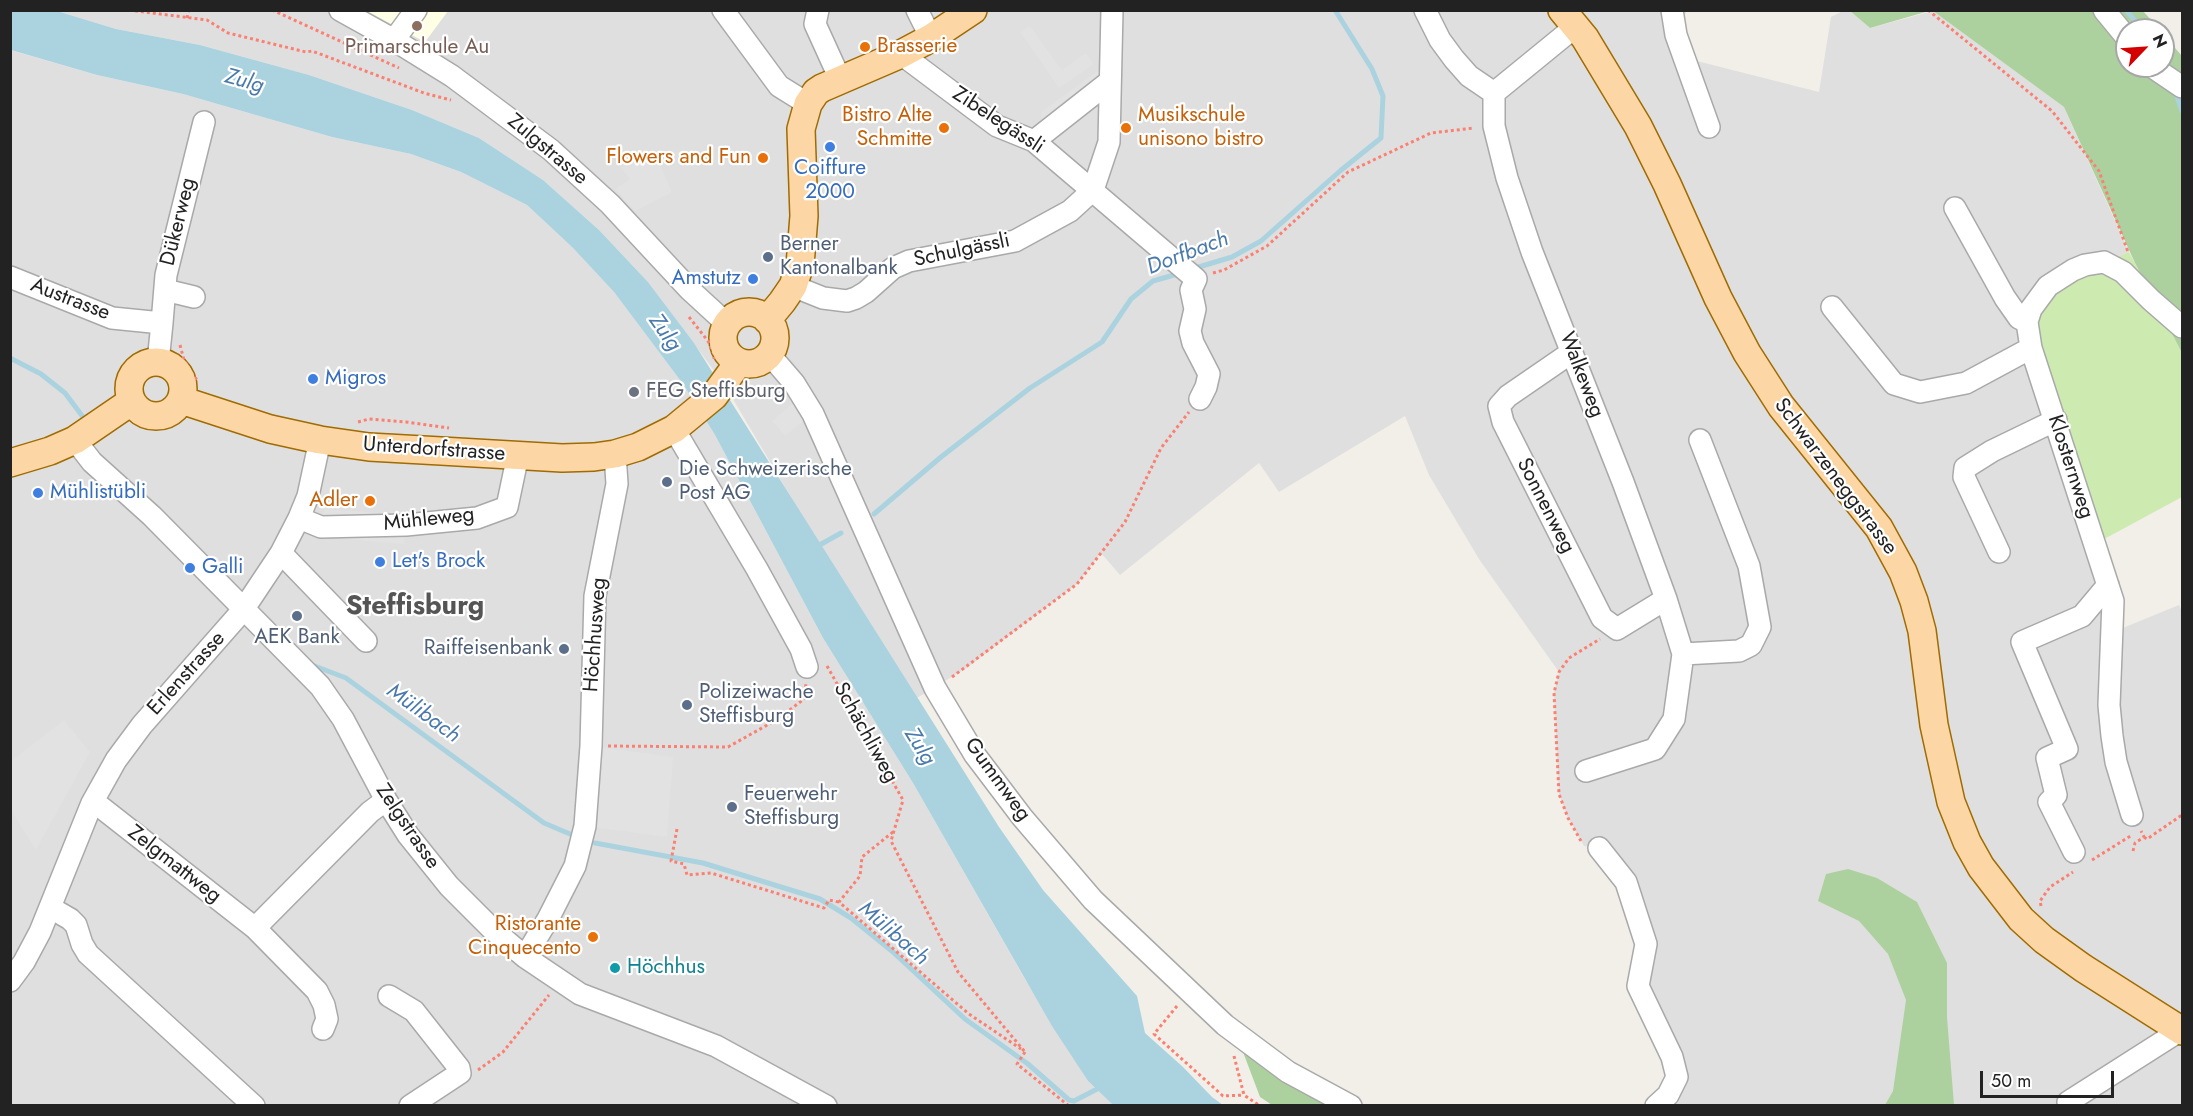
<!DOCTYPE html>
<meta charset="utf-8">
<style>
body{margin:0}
#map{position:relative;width:2193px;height:1116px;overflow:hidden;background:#f2efe9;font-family:Jost,sans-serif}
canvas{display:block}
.frame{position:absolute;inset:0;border:12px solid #222;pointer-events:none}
.north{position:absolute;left:2115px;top:18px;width:60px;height:60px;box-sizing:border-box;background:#fff;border:2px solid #a7a7a7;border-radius:50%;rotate:65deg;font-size:16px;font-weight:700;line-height:24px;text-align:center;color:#222}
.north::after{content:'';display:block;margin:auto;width:21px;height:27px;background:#d40000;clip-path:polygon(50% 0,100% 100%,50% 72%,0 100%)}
.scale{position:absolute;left:1980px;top:1071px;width:134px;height:27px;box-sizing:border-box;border:3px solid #222;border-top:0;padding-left:8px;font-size:18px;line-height:21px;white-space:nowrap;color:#222;-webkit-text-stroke:4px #fff;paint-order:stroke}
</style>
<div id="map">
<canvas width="2193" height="1116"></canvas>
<div class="frame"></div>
<div class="north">N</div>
<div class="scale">50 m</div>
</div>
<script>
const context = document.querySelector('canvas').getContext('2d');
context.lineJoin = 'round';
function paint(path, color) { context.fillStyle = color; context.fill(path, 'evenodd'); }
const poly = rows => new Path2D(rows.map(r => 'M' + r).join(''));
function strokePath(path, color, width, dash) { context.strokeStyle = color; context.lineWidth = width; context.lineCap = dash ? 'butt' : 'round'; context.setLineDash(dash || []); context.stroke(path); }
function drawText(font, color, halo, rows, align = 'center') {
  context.font = font + ' Jost,sans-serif'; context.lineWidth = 4.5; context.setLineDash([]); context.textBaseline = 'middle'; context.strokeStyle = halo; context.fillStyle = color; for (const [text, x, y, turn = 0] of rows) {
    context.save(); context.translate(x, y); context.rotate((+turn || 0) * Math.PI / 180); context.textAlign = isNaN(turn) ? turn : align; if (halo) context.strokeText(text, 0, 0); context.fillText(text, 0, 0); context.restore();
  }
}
const residential = poly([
 [1687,10,1676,35,1685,58,1819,92,1831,17,1843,11,1850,11,1870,28,1933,11,2064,107,2129,252,2104,262,2073,270,2113,632,2179,605,2182,612,2182,1105,1656,1105,1677,1078,1638,986,1646,944,1599,848,1584,846,1568,818,1559,794,1554,693,1559,672,1479,559,1429,475,1405,416,1279,492,1259,463,1120,575,1101,553,1077,584,968,667,917,698,811,531,724,384,648,282,599,230,543,180,479,138,412,110,309,75,200,45,116,29,57,11],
 [10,50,97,75,183,94,332,137,411,154,461,172,527,205,573,248,614,292,683,384,715,435,823,638,913,783,1026,981,1088,1081,1113,1105,11,1105]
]);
const education = poly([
 [367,11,448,11,425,42]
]);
const grass = poly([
 [2129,252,2182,353,2182,497,2095,544,2031,308,2104,262]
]);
const forest = poly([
 [1850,11,1929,11,1870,28],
 [1933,11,2143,11,2160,30,2127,30,2127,66,2163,66,2163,34,2182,56,2182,353,2135,263,2064,107],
 [1848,869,1877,878,1917,902,1947,963,1947,1017,1954,1105,1885,1105,1893,1091,1906,1000,1888,954,1859,921,1818,901,1826,874],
 [1243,1052,1341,1105,1272,1105,1260,1097]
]);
const parking = poly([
 [1030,26,1062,70,1086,53,1094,64,1059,88,1020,32],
 [1099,70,1099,85,1043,129,1041,112],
 [654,151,672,192,635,211,615,189,630,179,620,167],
 [793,403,805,420,785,436,772,421],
 [324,509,407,515,404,544,319,537],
 [64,720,90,752,36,850,11,810,11,761],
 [591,746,673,757,667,837,585,826]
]);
const water = poly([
 [10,11,57,11,116,29,200,45,309,75,412,110,479,138,543,180,599,230,648,282,694,343,999,827,1043,890,1137,996,1145,1033,1183,1067,1212,1097,1223,1105,1113,1105,1088,1081,1052,1026,913,783,823,638,715,435,683,384,614,292,573,248,527,205,461,172,411,154,332,137,183,94,97,75,11,50]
]);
const stream = poly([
 [2126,10,2143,30],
 [2163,53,2169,70],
 [2175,90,2182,111],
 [1192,269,1232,257,1261,241,1340,171,1381,138,1383,96,1372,69,1335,10],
 [10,358,41,374,65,393,83,417],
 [874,514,941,457,1030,388,1102,342,1131,299,1153,281,1181,273],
 [816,547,841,533],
 [312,665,346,678,544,823,570,834],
 [595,843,703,863,820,899,851,918,893,952,965,1019,1028,1064,1069,1100,1074,1101,1101,1087]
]);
const path = poly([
 [129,10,207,20,228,33,306,52,312,51,424,93,451,100],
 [272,10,399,68],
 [1928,10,2052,111,2099,171,2128,252],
 [187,18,189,10],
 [1213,273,1224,270,1267,246,1348,172,1431,133,1474,128],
 [689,317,708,341,714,354,714,359],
 [180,345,184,360,194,377,199,381],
 [358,422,369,419,406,422,449,428],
 [827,666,903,800,891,841,958,972,1025,1052],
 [952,677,1077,584,1125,522,1161,448,1189,412],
 [608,746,728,747,778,719,804,699,806,684],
 [677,829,671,861,684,864,687,875,711,873,824,908,829,900,839,902],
 [893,832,862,857,860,876,839,902,969,1014,1021,1049],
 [2144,837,2147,839,2182,815],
 [1581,841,1568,818,1559,794,1554,693,1559,672,1569,658,1600,639],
 [2133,851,2135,843,2144,837,2141,831],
 [2092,860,2132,835],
 [2041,906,2040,901,2050,887,2073,872],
 [1177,1006,1154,1034,1223,1096,1244,1095],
 [1025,1052,1017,1064,1069,1106],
 [1234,1056,1244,1095,1260,1106],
 [478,1070,503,1052,549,995]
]);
const minor = poly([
 [340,10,394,40,452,76,551,150,610,204,690,290,727,324],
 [723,10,779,86,808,104],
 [818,10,815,24,840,79],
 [917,10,931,38],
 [1425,10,1440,40,1454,59,1469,76,1494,93],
 [1672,10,1676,35,1709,127],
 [2104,10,2127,38],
 [394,40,416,10],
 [901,54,997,126,1034,141,1196,279,1191,290,1195,309,1190,331,1193,343,1209,374,1206,387,1200,399],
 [2151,66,2182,87],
 [1494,93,1494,126,1507,178,1532,252,1623,482,1666,599,1683,654,1674,719,1655,749,1586,771],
 [1494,93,1576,26],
 [1034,141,1109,82],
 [1955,208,2005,298,2019,318,2027,322],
 [10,277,112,318,162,323,158,362],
 [793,286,823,298,847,301,856,298,866,292,893,268,909,261,1015,241,1070,211,1093,190,1109,142,1112,10],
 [165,290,194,297],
 [1832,307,1894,384,1920,392,1966,383,2031,348],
 [162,323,166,275,204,122],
 [1572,352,1508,396,1499,406,1503,422,1602,618,1617,629,1666,599],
 [769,354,794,383,813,414,935,688,975,755,1022,817,1093,900,1225,1025,1288,1072,1351,1106],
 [674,429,757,569,801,649,807,667],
 [75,440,92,462,152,516,320,686,343,719,386,800,408,835,449,886,491,928,525,957,580,994,716,1046,826,1106],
 [299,518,321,527,406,525,477,518,507,507,518,455],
 [1999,552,1964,477,1965,468,1992,451,2056,420],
 [281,553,366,641],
 [1683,654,1739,651,1751,645,1760,627,1749,566,1700,440],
 [92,803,102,808,255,928,370,812,386,800],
 [2132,815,2116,762,2112,736,2109,705,2113,601,2031,348,2027,322,2031,309,2048,286,2073,270,2085,265,2104,262,2123,272,2151,300,2182,327],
 [1599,848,1626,882,1646,944,1638,986,1672,1057,1677,1077,1668,1095,1656,1106],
 [2074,852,2049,802,2056,795,2047,758,2067,749,2022,642,2082,616,2108,585],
 [51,908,70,919,76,925,82,944,88,954,254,1106],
 [255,928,317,991,324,1005,327,1019,323,1029],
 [525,957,548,919,575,866,585,826,591,746,595,596,617,484,615,454],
 [10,981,24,962,40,932,92,803,116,760,142,725,243,610,281,553,299,518,308,496,320,440],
 [389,996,414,1011,459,1068,460,1073,410,1106],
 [2068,1102,2181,1030]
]);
const major = poly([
 [1562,10,1585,38,1638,126,1667,184,1718,298,1747,353,1781,406,1879,528,1903,572,1914,601,1922,631,1934,725,1951,802,1967,842,1981,867,2021,919,2044,940,2083,968,2182,1031],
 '723 338a26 26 0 1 1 52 0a26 26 0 1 1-52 0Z',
 [767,320,782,302,793,286,800,265,804,216,801,129,808,104,816,92,822,88,901,54,931,38,973,10],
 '129 389a27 27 0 1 1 54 0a27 27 0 1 1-54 0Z',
 [181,400,270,429,320,440,369,447,441,451,562,458,594,457,615,454,638,447,674,429,714,396,739,362],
 [10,463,50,451,75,440,132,401]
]);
const markers = [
 [417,26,6,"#8d6e63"],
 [865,47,6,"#e8710a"],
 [944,128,6,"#e8710a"],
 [1126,128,6,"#e8710a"],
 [830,147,6,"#3f7fe0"],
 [763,158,6,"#e8710a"],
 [768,257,6,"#5c6f8a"],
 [753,279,6,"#3f7fe0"],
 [313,379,6,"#3f7fe0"],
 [634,392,6,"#6b7280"],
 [667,482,6,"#5c6f8a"],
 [38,493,6,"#3f7fe0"],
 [370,501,6,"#e8710a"],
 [380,562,6,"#3f7fe0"],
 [190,568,6,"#3f7fe0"],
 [297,616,6,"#5c6f8a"],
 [564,649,6,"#5c6f8a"],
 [687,705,6,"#5c6f8a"],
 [732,807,6,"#5c6f8a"],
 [593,937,6,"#e8710a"],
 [615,968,6,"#0f9aa8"]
];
const foodNames = [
 ["Brasserie",877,47,"left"],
 ["Bistro Alte",932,116],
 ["Schmitte",932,140],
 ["Musikschule",1138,116,"left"],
 ["unisono bistro",1138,140,"left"],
 ["Flowers and Fun",751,158],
 ["Adler",358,501],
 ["Ristorante",581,925],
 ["Cinquecento",581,949]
];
const educationNames = [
 ["Primarschule Au",417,48]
];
const streetNames = [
 ["Zibelegässli",998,121,33],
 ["Zulgstrasse",547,150,40],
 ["Dükerweg",179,222,-76],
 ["Schulgässli",962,251,-12],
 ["Austrasse",70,300,21],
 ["Walkeweg",1581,375,69],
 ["Unterdorfstrasse",434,450,4],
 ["Klosternweg",2070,467,72],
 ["Schwarzeneggstrasse",1835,477,53],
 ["Sonnenweg",1545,506,63],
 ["Mühleweg",429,520,-6],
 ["Höchhusweg",596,635,-86],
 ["Erlenstrasse",187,674,-48],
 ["Schächliweg",865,733,61],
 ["Gummweg",997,780,54],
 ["Zelgstrasse",407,827,56],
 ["Zelgmattweg",174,865,38]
];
const shopNames = [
 ["Coiffure",830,169,"center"],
 ["2000",830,193,"center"],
 ["Amstutz",741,279,"right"],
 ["Migros",325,379],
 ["Mühlistübli",50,493],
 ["Let's Brock",392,562],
 ["Galli",202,568]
];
const serviceNames = [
 ["Berner",780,245],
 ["Kantonalbank",780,269],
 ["Die Schweizerische",679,470],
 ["Post AG",679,494],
 ["AEK Bank",297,638,"center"],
 ["Raiffeisenbank",552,649,"right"],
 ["Polizeiwache",699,693],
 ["Steffisburg",699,717],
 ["Feuerwehr",744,795],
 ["Steffisburg",744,819]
];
const worshipNames = [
 ["FEG Steffisburg",646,392]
];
const cultureNames = [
 ["Höchhus",627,968]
];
const waterNames = [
 ["Zulg",244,82,16],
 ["Dorfbach",1188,254,-21],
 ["Zulg",664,333,55],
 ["Mülibach",423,714,36],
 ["Zulg",919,747,59],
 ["Mülibach",893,934,41]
];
const districtNames = [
 ["Steffisburg",415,607]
];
paint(residential, '#e0dfdf');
paint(education, '#ffffe5');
paint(grass, '#cdebb0');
paint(forest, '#add19e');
paint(parking, '#e2e2e2');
paint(water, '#aad3df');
strokePath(stream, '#aad3df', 5);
strokePath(minor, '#a9a9a9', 24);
strokePath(major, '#a06b00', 30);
strokePath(path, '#fa8072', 3, [3, 3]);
strokePath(minor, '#fff', 21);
strokePath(major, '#fcd6a4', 27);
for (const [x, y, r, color] of markers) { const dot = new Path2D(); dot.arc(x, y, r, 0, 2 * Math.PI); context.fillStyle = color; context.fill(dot); strokePath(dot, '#fff', 2); }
drawText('21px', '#c56008', '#fff', foodNames, 'right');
drawText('21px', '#785e54', '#fff', educationNames);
drawText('21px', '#222', '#fff', streetNames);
drawText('21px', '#366cbe', '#fff', shopNames, 'left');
drawText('21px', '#4e5e75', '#fff', serviceNames, 'left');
drawText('21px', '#5b616d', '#fff', worshipNames, 'left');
drawText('21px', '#0d838f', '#fff', cultureNames, 'left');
drawText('italic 22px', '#4a7aab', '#fff', waterNames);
drawText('bold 27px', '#555', '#fff', districtNames);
</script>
